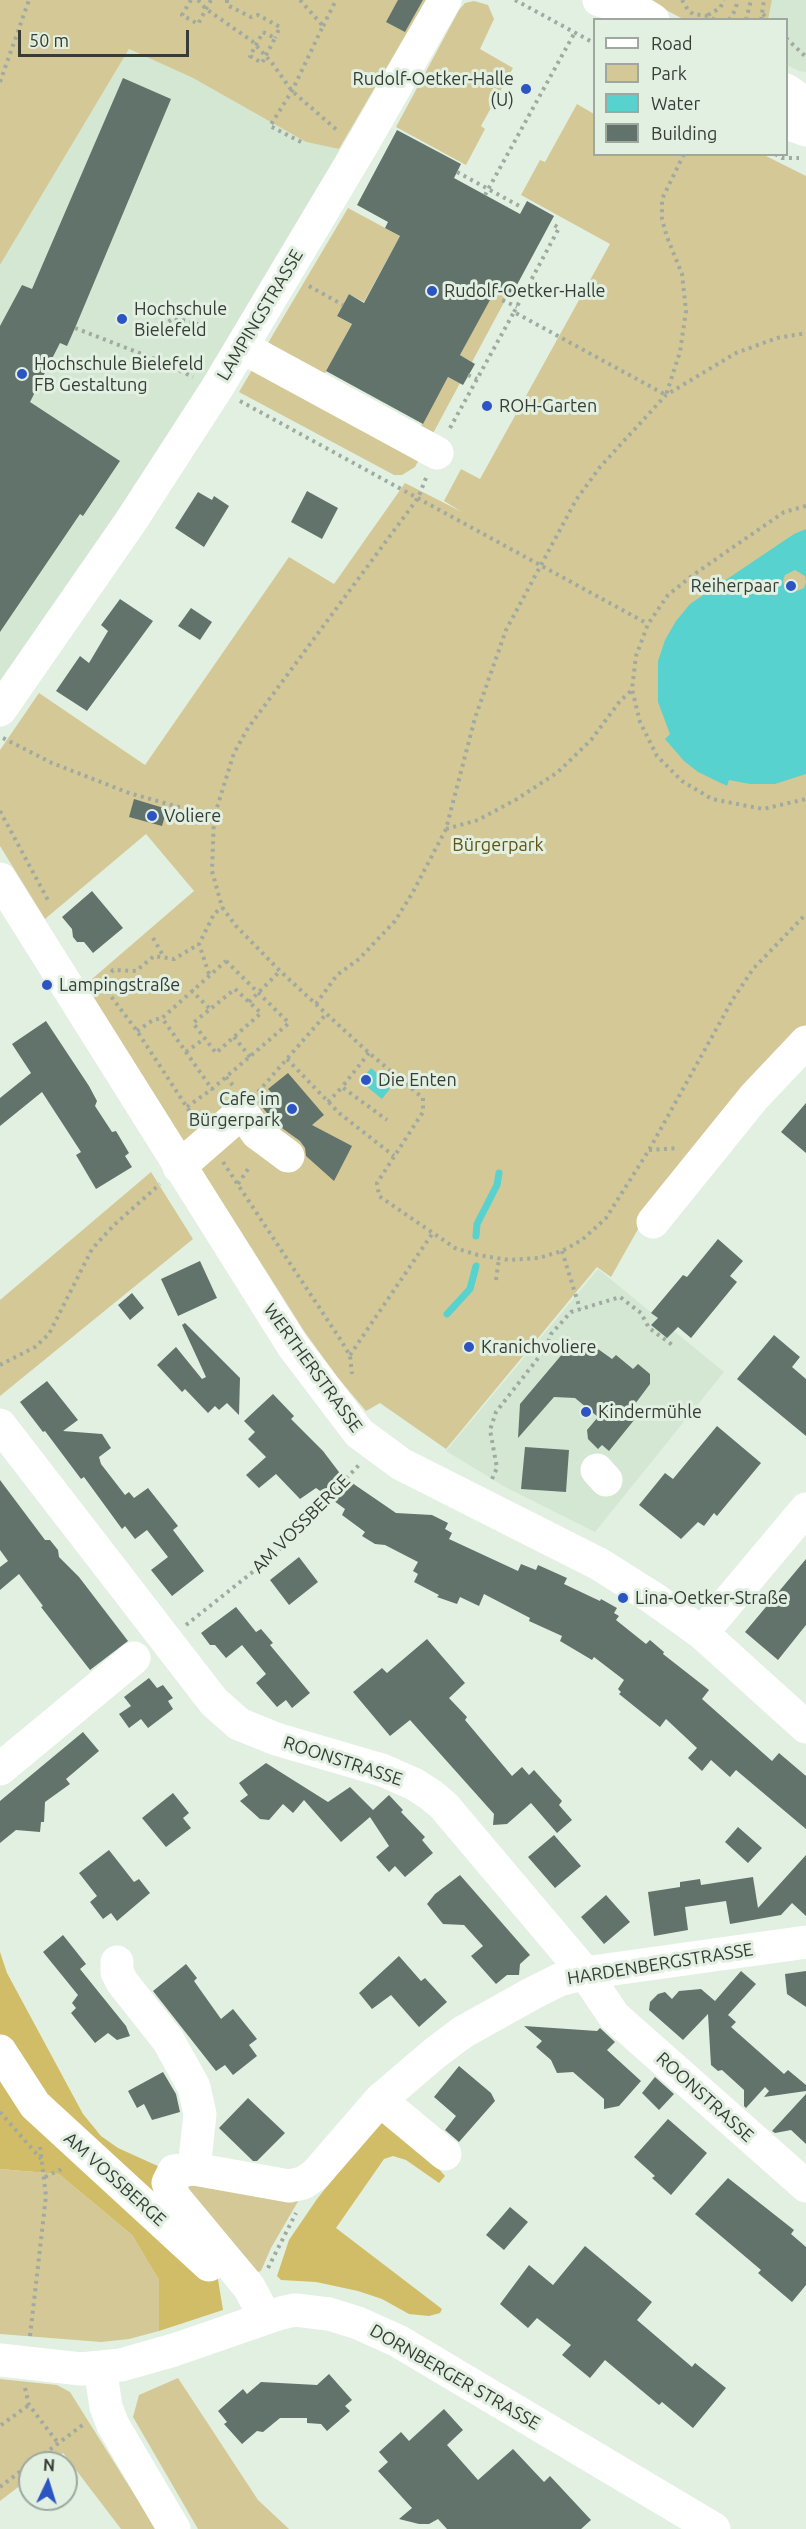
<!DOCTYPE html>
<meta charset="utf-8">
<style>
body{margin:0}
#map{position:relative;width:806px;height:2529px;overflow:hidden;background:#e2f0e2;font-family:Ubuntu,sans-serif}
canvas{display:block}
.legend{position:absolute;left:593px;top:18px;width:195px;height:138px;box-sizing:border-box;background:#e2f0e2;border:2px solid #9ea89e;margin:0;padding:8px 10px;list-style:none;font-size:18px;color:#373c37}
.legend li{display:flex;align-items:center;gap:12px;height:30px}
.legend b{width:30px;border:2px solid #9ea89e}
.north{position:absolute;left:18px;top:2451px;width:60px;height:60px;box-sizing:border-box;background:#e2f0e2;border:2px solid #9ea89e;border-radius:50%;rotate:4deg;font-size:16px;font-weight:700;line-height:24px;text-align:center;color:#373c37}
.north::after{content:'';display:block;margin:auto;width:21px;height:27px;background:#2c54c3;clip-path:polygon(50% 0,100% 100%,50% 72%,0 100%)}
.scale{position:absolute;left:18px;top:30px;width:171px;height:27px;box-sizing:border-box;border:3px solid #373c37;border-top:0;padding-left:8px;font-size:18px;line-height:21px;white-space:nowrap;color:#373c37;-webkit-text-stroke:4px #e2f0e2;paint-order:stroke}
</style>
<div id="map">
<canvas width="806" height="2529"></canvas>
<ul class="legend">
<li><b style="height:8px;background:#fff"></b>Road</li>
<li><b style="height:16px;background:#d4c897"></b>Park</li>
<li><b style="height:16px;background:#58d2ce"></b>Water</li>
<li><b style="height:16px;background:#62736c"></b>Building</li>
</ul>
<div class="north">N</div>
<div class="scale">50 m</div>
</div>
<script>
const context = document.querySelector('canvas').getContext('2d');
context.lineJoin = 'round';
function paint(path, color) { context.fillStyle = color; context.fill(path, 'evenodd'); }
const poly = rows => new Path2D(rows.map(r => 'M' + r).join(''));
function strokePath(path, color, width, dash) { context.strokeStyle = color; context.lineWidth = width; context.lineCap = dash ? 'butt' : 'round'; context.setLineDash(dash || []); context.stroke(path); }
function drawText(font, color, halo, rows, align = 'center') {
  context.font = font + ' Ubuntu,sans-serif'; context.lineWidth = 6; context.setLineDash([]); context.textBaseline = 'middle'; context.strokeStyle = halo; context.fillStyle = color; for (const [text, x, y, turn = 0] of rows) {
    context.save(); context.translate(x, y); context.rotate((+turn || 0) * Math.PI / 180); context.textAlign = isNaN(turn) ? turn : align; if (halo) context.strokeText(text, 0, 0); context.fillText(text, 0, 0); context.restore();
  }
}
const built = poly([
 [772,0,806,0,806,72,799,71,787,65,786,20,768,20],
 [129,49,193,78,306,142,339,149,341,158,211,373,0,691,0,265],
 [598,1269,724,1372,595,1532,507,1488,446,1451]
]);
const green = poly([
 [0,0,426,0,339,149,306,142,193,78,129,49,0,265],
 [647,0,772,0,768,20,683,19],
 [474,1,488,5,494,19,480,49,513,68,481,126,485,129,466,165,396,127,459,10,465,3],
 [577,104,594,114,594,154,764,155,806,176,806,1026,646,1215,611,1277,597,1267,446,1449,380,1403,366,1411,338,1378,304,1331,85,985,194,891,146,834,45,919,0,846,0,750,39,693,145,765,289,557,334,584,405,483,462,512,444,501,461,469,480,479,610,244,521,195,540,160,545,162],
 [348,208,400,236,364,302,349,294,337,316,352,324,312,397,408,450,448,377,460,383,415,467,402,475,394,475,381,468,239,392],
 [496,288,508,295,472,362,460,355],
 [151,1172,193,1239,0,1396,0,1300],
 [0,2169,59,2174,132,2235,159,2280,159,2331,129,2339,101,2342,0,2334],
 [191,2185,300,2198,271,2248,261,2271,258,2272,186,2189],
 [178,2378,258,2500,289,2529,198,2529,133,2417,139,2395],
 [0,2379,57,2385,70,2392,156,2529,121,2529,63,2453,50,2463,30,2463,30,2478,0,2501]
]);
const forest = poly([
 [0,1952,7,1973,83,2114,101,2136,118,2148,160,2167,215,2261,223,2310,159,2331,159,2280,132,2235,59,2174,0,2169],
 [385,2117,402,2128,445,2176,439,2183,406,2160,393,2156,384,2159,336,2228,442,2309,440,2313,429,2316,409,2314,382,2299,358,2291,316,2282,281,2280,277,2276,289,2240,317,2199,373,2128]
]);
const water = poly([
 [806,529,806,774,775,784,750,784,729,780,727,786,698,772,684,761,665,739,670,734,658,702,658,661,665,640,676,621,690,604,794,534],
 [795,570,805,576,806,582,804,588,794,592,785,587,783,581,785,575],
 [371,1068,392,1086,382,1099,360,1081]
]);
const stream = poly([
 [476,1236,477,1224,497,1185,499,1173],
 [447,1314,470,1289,476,1266]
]);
const building = poly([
 [398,0,423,0,405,32,386,22],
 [123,78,171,99,75,328,67,346,60,343,30,402,120,461,83,516,80,514,0,632,0,326,22,285,32,289],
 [397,130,461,164,454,178,520,214,527,201,554,216,511,296,496,289,460,355,475,364,463,385,448,377,423,424,326,371,352,324,337,316,349,294,364,303,400,236,385,228,388,222,357,205],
 [307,491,338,508,322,539,291,522],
 [198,492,212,500,214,496,229,506,204,547,175,528],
 [120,599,153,621,87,711,56,691,80,656,89,663,108,631,101,625],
 [191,608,212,622,200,640,178,626],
 [134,799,167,809,162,826,129,817],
 [92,891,123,928,93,953,84,942,77,942,73,937,72,929,62,917],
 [46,1021,89,1086,97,1101,95,1106,112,1132,116,1131,129,1153,125,1156,132,1167,96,1189,76,1155,81,1152,42,1092,0,1126,0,1098,31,1073,12,1044],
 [288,1073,324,1115,312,1125,352,1146,334,1181,306,1156,305,1148,300,1141,275,1123,258,1102,271,1092,268,1089],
 [806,1103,806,1153,781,1132],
 [718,1239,743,1261,730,1276,737,1282,691,1338,678,1327,667,1338,651,1325,658,1318,651,1313,683,1275,687,1277],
 [200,1261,217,1298,178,1316,161,1279],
 [132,1293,144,1308,130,1320,118,1305],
 [185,1323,240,1378,239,1415,227,1403,219,1410,215,1406,208,1413,185,1389,182,1392,157,1365,176,1347,202,1379,206,1377,182,1325],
 [774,1335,800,1357,792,1367,806,1379,806,1436,737,1379],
 [598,1349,612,1359,616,1355,633,1369,638,1364,650,1374,650,1384,632,1408,639,1414,609,1451,602,1445,598,1449,588,1439,587,1430,598,1417,575,1398,554,1397,518,1438,520,1404,564,1352],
 [47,1381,78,1420,63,1431,102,1434,111,1448,99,1457,101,1464,125,1495,129,1492,134,1498,148,1488,178,1526,173,1530,204,1571,172,1596,151,1570,168,1557,147,1530,135,1539,125,1526,122,1529,84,1477,81,1479,45,1431,43,1432,20,1402],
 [273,1394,294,1416,291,1419,323,1451,342,1476,396,1513,432,1515,448,1523,445,1529,452,1533,449,1539,518,1571,521,1564,536,1570,538,1565,567,1578,564,1584,600,1601,601,1599,617,1608,614,1613,619,1616,616,1620,646,1644,650,1640,664,1652,663,1654,709,1690,702,1699,772,1761,779,1753,806,1776,806,1829,736,1770,730,1777,711,1760,702,1771,688,1758,697,1748,666,1719,660,1727,619,1694,621,1692,618,1689,624,1680,594,1657,592,1660,560,1641,562,1636,529,1621,530,1618,484,1594,479,1606,460,1597,457,1604,437,1597,439,1595,414,1582,418,1574,413,1571,418,1562,385,1545,375,1544,362,1536,365,1532,342,1515,345,1509,316,1488,300,1499,276,1474,259,1488,246,1475,266,1457,248,1439,255,1432,244,1421],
 [717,1426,761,1463,717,1516,714,1513,704,1526,698,1522,681,1539,639,1505,665,1473,673,1479],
 [525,1447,569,1450,566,1492,521,1489],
 [0,1480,45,1540,50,1540,58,1550,59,1557,79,1577,128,1641,90,1670,41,1607,43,1606,19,1574,0,1590,0,1567,8,1561,0,1550],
 [299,1557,318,1582,289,1605,270,1580],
 [806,1559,806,1625,778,1660,745,1632],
 [236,1607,256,1632,261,1629,273,1643,270,1645,310,1693,292,1708,286,1700,277,1707,257,1684,256,1683,266,1674,242,1645,226,1658,215,1645,210,1645,201,1633],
 [427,1639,465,1683,449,1698,467,1717,465,1720,512,1776,522,1767,529,1775,534,1770,562,1801,559,1805,572,1820,557,1833,531,1803,507,1824,493,1825,494,1814,410,1720,390,1736,353,1692,382,1668,387,1673],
 [149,1678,157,1688,163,1685,173,1698,168,1701,173,1709,148,1728,141,1719,129,1728,119,1714,131,1706,124,1697],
 [83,1732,99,1751,66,1779,70,1784,45,1802,44,1822,41,1822,40,1832,16,1830,0,1843,0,1801],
 [266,1763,328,1802,350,1787,373,1810,389,1795,403,1810,401,1812,425,1837,422,1840,433,1853,405,1877,395,1866,389,1872,376,1857,389,1846,370,1817,341,1842,304,1800,293,1813,283,1804,269,1820,260,1819,240,1801,248,1795,239,1783],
 [173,1793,189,1813,183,1818,191,1828,166,1847,142,1818],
 [738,1827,762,1848,748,1863,725,1842],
 [554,1835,581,1866,555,1888,528,1857],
 [109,1850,134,1882,139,1879,150,1893,117,1921,111,1913,103,1919,90,1902,97,1896,79,1873],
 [806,1855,806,1916,792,1903,781,1915,730,1924,726,1901,685,1907,688,1930,654,1936,648,1892,680,1887,680,1882,700,1879,701,1885,753,1877,758,1908],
 [460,1875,530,1955,520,1964,519,1975,507,1975,496,1984,471,1956,483,1946,464,1925,443,1924,427,1904,435,1894],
 [606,1895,630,1922,604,1944,581,1917],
 [63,1935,86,1964,80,1969,126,2026,130,2036,117,2040,108,2033,95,2043,71,2013,76,2008,72,2003,78,1995,43,1952],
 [399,1956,421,1981,425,1978,447,2002,419,2027,391,1995,372,2009,359,1993],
 [186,1964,197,1978,194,1981,221,2019,233,2009,257,2039,249,2045,257,2056,233,2075,225,2065,216,2071,153,1991],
 [741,1971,756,1984,728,2015,736,2022,731,2027,784,2074,788,2070,806,2085,806,2091,764,2097,769,2091,765,2087,746,2108,744,2106,744,2090,722,2070,718,2071,711,2065,708,2014,683,2040,649,2010,650,2002,658,1994,665,1992,672,1999,679,1991,701,1989,715,2001],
 [806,1971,806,2007,787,1994,785,1974],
 [524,2026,597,2031,600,2028,615,2042,607,2050,641,2081,619,2106,604,2109,604,2099,573,2072,557,2073,551,2060,536,2047,542,2041],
 [459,2066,491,2093,495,2101,459,2142,445,2130,456,2116,434,2097],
 [163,2072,176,2094,180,2112,152,2120,144,2104,137,2108,128,2091],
 [655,2077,674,2094,659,2110,642,2093],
 [806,2094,806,2144,791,2130,775,2133,772,2131],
 [248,2098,285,2133,257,2161,253,2161,219,2128],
 [668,2119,707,2153,671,2195,652,2178,655,2176,634,2157],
 [728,2178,794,2230,791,2234,806,2247,806,2285,792,2302,758,2273,761,2270,695,2214],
 [510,2207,528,2222,504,2250,486,2235],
 [585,2246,652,2302,637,2320,692,2367,695,2363,726,2388,693,2428,662,2402,659,2405,605,2360,590,2378,562,2355,571,2345,537,2318,528,2328,500,2304,529,2265,553,2285],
 [329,2374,352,2400,345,2406,350,2411,327,2431,321,2424,307,2423,307,2418,280,2418,263,2432,257,2431,242,2444,224,2424,227,2422,218,2411,243,2389,247,2394,261,2382,317,2385],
 [444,2409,463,2430,447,2445,478,2480,513,2449,544,2482,550,2476,591,2520,581,2529,447,2529,438,2519,429,2524,419,2524,399,2519,412,2508,378,2471,388,2462,379,2452,401,2432,409,2441]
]);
const path = poly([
 [191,0,182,15,198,24,211,0],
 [198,0,206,9,252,41,272,63,292,91,338,131],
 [227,0,227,5,251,17,258,15,280,27,275,38],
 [300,0,323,26,292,91,270,126,305,144],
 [515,0,594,43],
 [682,0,688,10,693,14,708,16,715,20],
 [763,14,768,20],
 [708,15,720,8,724,0],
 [729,20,736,9,737,0],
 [746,20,751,0],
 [761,20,764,0],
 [323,26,336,0],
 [263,32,275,38,262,63,250,56,263,32],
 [786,38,806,57],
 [0,82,29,0],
 [775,154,782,158,799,158],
 [457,172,523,208],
 [485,195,575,32],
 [309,286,343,305],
 [506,294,502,300,517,307],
 [514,312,559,228,551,223],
 [75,328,160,361,193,377],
 [156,330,174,318,198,324],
 [468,375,477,379],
 [240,401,648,624],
 [450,428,514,312,666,395,680,352,686,311,682,274,667,237,662,219,662,199,684,154],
 [426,478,418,498,248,728,234,753,214,817,212,871,222,907,236,926,280,971,369,1053,423,1098,423,1112,377,1183,379,1196,455,1248,478,1255,509,1260,539,1258,562,1251,582,1240,606,1218,649,1150,733,999,753,969,806,914],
 [806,506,784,512,693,575,668,595,648,624,636,656,632,689,640,722,657,756,682,781,712,799,763,809,806,799],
 [3,738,52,763,129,793,214,817],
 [0,811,49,902],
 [446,829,478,820,517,799,558,772,591,740,620,701,632,690],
 [153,938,164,957],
 [226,961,289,1023,212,1089,162,1018,226,961],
 [209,974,199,944,214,914,222,907],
 [98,979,137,1031,194,1118],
 [102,984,113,970,136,971,154,956,174,959,199,944],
 [235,989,261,1013,216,1053,193,1023,235,989],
 [191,990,211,1010],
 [249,1002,280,971],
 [316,1004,337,975,359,959,395,921,413,892,446,829,475,718,506,630,576,500,600,467,666,395,736,353,777,338,806,333],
 [137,1031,153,1020,162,1018],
 [234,1037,250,1057],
 [186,1052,205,1038],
 [369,1053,342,1087,387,1120],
 [287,1059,339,1113,394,1156],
 [226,1077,235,1088],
 [258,1092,327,1013],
 [328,1102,342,1087],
 [187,1107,212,1089],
 [649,1150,679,1148],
 [223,1162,342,1342,350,1356,352,1374],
 [238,1184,248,1169],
 [562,1251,580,1309],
 [496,1280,499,1258],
 [350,1355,432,1234],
 [0,1365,35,1347,49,1334,92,1249,114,1225,160,1184],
 [492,1479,497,1468,490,1430,496,1412,546,1348,551,1334,571,1312,620,1297,641,1313,649,1328,674,1346],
 [186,1625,274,1555,359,1465],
 [0,2112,41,2159],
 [45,2177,64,2168],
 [268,2268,296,2213],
 [30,2336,46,2196,40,2147],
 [25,2388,29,2405,58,2443],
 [1,2425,29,2405],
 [32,2463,84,2424],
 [0,2487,30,2464]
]);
const minor = poly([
 [242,347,437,453],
 [0,710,131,521,217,388,362,145,445,0],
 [0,879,293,1346,359,1433,401,1464,599,1564,653,1598,702,1633,806,1727],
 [179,1167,242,1112,257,1133,288,1156],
 [653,1222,754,1097,806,1042],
 [0,1425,214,1702,239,1724,276,1739,382,1770,414,1784,431,1795,444,1806,585,1973,614,2016,806,2186],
 [597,1470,606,1480],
 [702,1633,806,1509],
 [0,1769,134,1658],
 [117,1962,117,1972,122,1982,168,2040,194,2087,200,2114,194,2169],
 [0,2051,35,2105,209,2265],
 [380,2100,445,2154],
 [265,2317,249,2287,175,2198,168,2183,174,2171,194,2169,289,2186,303,2183,315,2175,380,2100,435,2053,463,2032,533,1993,559,1980,585,1973,806,1942],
 [0,2360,81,2369,121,2365,174,2350,281,2313,295,2310,329,2314,358,2323,398,2341,714,2529],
 [100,2367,106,2407,113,2425,174,2529]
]);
const major = poly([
 [599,0,640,12,653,20],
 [786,90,806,104],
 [786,123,806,130]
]);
const markers = [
 [526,89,6,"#2c54c3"],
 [432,291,6,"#2c54c3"],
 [122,319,6,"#2c54c3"],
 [22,374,6,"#2c54c3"],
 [487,406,6,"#2c54c3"],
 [791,586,6,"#2c54c3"],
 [152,816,6,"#2c54c3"],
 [47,985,6,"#2c54c3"],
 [366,1080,6,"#2c54c3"],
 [292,1109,6,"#2c54c3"],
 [469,1347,6,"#2c54c3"],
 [586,1412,6,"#2c54c3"],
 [623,1598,6,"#2c54c3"]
];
const poiNames = [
 ["Rudolf-Oetker-Halle",514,79,"right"],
 ["(U)",514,100,"right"],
 ["Rudolf-Oetker-Halle",444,291],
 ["Hochschule",134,309],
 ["Bielefeld",134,330],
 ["Hochschule Bielefeld",34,364],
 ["FB Gestaltung",34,385],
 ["ROH-Garten",499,406],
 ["Reiherpaar",779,586,"right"],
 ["Voliere",164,816],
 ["Lampingstraße",59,985],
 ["Die Enten",378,1080],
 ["Cafe im",280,1099,"right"],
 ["Bürgerpark",280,1120,"right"],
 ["Kranichvoliere",481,1347],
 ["Kindermühle",598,1412],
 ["Lina-Oetker-Straße",635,1598]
];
const streetNames = [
 ["LAMPINGSTRASSE",260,315,-59],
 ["WERTHERSTRASSE",313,1368,54],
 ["AM VOSSBERGE",301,1524,-45],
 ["ROONSTRASSE",343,1761,18],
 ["HARDENBERGSTRASSE",660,1964,-9],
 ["ROONSTRASSE",705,2097,42],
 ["AM VOSSBERGE",115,2179,42],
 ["DORNBERGER STRASSE",455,2377,30]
];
const parkNames = [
 ["Bürgerpark",498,845]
];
paint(built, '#d4e7d3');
paint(green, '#d4c897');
paint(forest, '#d1bd68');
paint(water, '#58d2ce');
strokePath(stream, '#58d2ce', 7);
paint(building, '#62736c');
strokePath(path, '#a0aaa0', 4, [3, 4.5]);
strokePath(minor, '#fff', 33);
strokePath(major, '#fff', 33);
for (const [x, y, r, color] of markers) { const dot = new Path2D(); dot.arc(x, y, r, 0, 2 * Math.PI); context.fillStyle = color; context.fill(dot); strokePath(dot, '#e2f0e2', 2); }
drawText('18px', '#373c37', '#e2f0e2', poiNames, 'left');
drawText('18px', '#373c37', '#e2f0e2', streetNames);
drawText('18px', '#615312', '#e2f0e2', parkNames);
</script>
